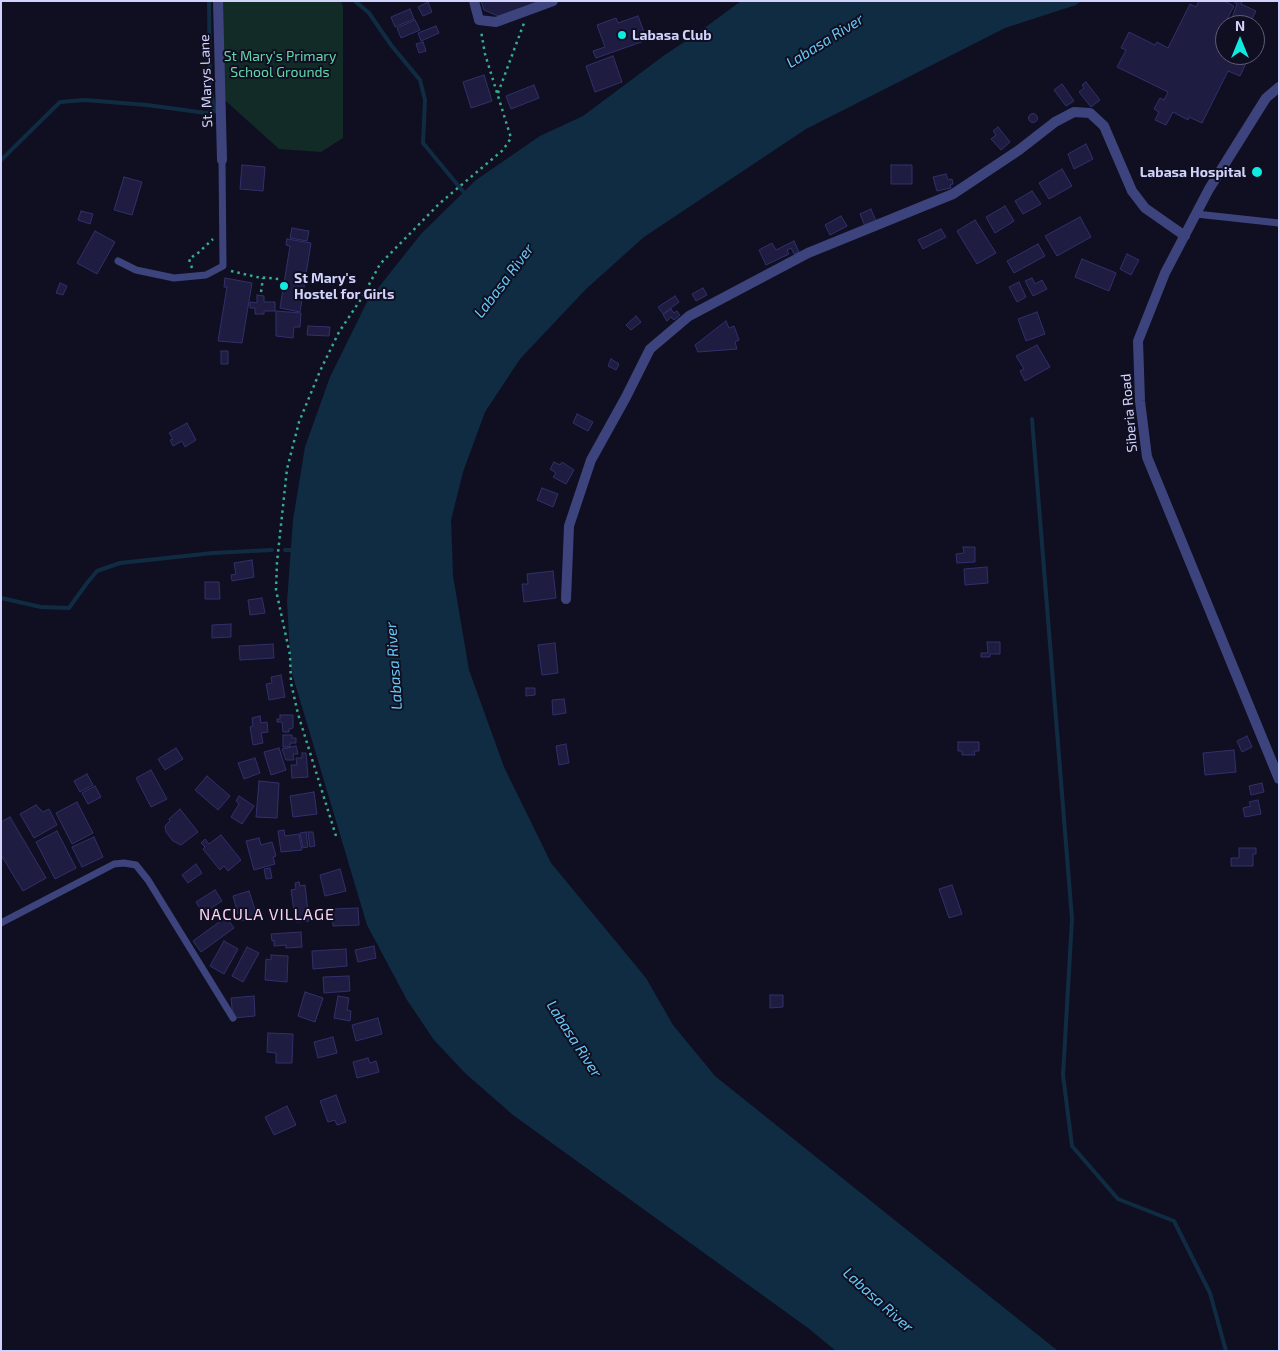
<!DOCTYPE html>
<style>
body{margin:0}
#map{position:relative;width:1280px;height:1352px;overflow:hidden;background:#0f0f21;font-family:"Exo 2",sans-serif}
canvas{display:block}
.frame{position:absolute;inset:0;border:2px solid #d2d3fc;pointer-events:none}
.north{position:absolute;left:1215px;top:15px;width:50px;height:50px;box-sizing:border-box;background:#0f0f21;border:1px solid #5d5d79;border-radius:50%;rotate:0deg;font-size:14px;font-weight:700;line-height:20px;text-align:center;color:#d2d3fc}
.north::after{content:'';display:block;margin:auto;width:18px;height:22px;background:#0febe0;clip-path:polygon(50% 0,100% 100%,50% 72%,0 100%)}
</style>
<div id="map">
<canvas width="1280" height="1352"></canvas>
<div class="frame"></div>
<div class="north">N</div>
</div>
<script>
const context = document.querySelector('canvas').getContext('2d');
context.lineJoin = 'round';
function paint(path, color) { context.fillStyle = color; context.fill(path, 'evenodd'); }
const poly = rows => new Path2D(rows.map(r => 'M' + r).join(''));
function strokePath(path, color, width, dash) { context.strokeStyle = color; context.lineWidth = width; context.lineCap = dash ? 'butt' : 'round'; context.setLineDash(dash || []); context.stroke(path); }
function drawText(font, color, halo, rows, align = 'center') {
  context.font = font + ' "Exo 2",sans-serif'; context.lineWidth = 4; context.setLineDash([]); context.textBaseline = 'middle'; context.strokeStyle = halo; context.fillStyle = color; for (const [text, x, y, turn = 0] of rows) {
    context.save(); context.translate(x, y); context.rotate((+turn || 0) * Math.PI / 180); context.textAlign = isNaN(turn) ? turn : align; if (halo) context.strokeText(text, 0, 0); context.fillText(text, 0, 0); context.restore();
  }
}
const green = poly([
 [216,1,341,1,343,7,343,138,321,152,279,149,217,93]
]);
const water = poly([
 [741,1,1081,1,1076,5,1005,28,806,129,644,237,586,289,520,359,485,412,463,472,451,520,453,576,469,670,504,767,551,863,646,978,673,1025,715,1076,1058,1351,836,1351,808,1328,513,1115,465,1073,434,1040,407,1000,367,925,291,670,287,602,293,520,305,447,330,377,367,302,421,234,476,180,540,136,583,116,666,54,695,35]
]);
const stream = poly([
 [355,1,369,13,391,45,420,80,425,100,423,143,466,195],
 [1,160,60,102,85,100,147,105,206,113,215,111,210,89,209,1],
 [1032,419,1072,919,1063,1075,1072,1146,1118,1199,1174,1221,1210,1293,1226,1351],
 [285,550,291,550],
 [1,598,41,607,69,608,87,583,97,571,120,563,213,553,272,550]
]);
const building = poly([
 [481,1,541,1,498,16,484,10,481,1],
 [1199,1,1224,1,1234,6,1225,23,1230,25,1225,25,1225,55,1241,55,1248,59,1240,76,1228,71,1202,123,1189,117,1188,120,1173,112,1166,125,1155,120,1159,112,1154,109,1160,98,1164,100,1168,92,1117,67,1126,50,1121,48,1129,32,1155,45,1157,42,1168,48,1190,4,1196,7,1199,1],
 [1233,1,1242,1,1241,4,1256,11,1249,25,1239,25,1231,21,1237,4,1233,1],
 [428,2,432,12,423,16,418,7,428,2],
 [410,9,414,19,395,27,391,17,410,9],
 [638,16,647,40,596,58,593,51,605,47,597,25,616,18,618,23,638,16],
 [415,20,420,30,401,38,397,28,415,20],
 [436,26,439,33,421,41,418,33,436,26],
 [423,42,426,51,419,53,416,44,423,42],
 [613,56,622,82,595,92,586,66,613,56],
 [484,75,492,101,471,108,463,82,484,75],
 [1086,82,1100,100,1091,107,1079,92,1084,88,1082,85,1086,82],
 [1062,84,1074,101,1066,106,1054,90,1062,84],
 [534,85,539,98,511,109,506,96,534,85],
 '1028.5 118a4.5 4.5 0 1 1 9 0a4.5 4.5 0 1 1-9 0Z',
 [998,127,1010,142,1001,150,991,139,996,135,993,131,998,127],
 [1086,144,1093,159,1074,169,1068,154,1086,144],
 [242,165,265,167,263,191,240,189,242,165],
 [891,165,912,165,912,184,891,184,891,165],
 [1062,169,1072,186,1049,199,1039,183,1062,169],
 [946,174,948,180,952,179,953,184,950,185,951,188,937,191,933,177,946,174],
 [124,177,142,182,132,215,114,210,124,177],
 [1032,191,1041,204,1023,214,1015,201,1032,191],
 [1005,206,1014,221,995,233,986,217,1005,206],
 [871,209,876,221,865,226,860,214,871,209],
 [81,211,93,214,90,224,78,220,81,211],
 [841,216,847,226,830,235,825,225,841,216],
 [1080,217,1091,237,1057,256,1045,236,1080,217],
 [975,220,996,253,977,264,957,231,975,220],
 [292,228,309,231,307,241,290,238,292,228],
 [941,229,946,237,923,249,918,240,941,229],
 [95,231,115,242,97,274,77,263,95,231],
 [287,239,311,243,300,312,280,308,290,246,286,245,287,239],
 [794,241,799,252,794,254,791,248,787,250,789,254,766,265,759,250,772,243,776,250,794,241],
 [1038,244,1045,256,1014,273,1007,261,1038,244],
 [1127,254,1139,260,1131,275,1120,269,1127,254],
 [1082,259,1116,273,1109,291,1075,277,1082,259],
 [225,278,252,283,242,343,218,341,227,287,224,287,225,278],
 [1032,278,1035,284,1042,280,1047,289,1033,296,1025,281,1032,278],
 [1019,282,1026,297,1017,302,1009,287,1019,282],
 [60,283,67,286,63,295,56,293,60,283],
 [703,288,707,295,696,301,692,294,703,288],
 [257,295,264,296,264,302,275,302,275,311,264,311,264,314,255,314,255,308,250,308,250,302,257,303,257,295],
 [675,296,679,302,663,314,658,307,675,296],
 [671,309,674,313,677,311,680,315,674,320,671,317,667,321,663,315,671,309],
 [276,311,301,313,300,327,294,327,293,338,276,336,276,311],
 [1037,312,1045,334,1026,341,1018,319,1037,312],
 [636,316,641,322,631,330,626,325,636,316],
 [726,321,729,328,734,326,739,340,735,342,737,349,698,352,695,345,726,321],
 [308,326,330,327,329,336,307,335,308,326],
 [1037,345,1050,367,1025,381,1020,371,1024,369,1016,356,1037,345],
 [221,351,228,351,228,364,221,364,221,351],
 [611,359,619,364,616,370,608,366,611,359],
 [577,414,593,422,588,431,573,423,577,414],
 [187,423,196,440,185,447,182,441,173,446,170,440,173,439,169,433,187,423],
 [554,462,560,465,562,462,574,470,566,484,553,477,556,473,550,469,554,462],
 [542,488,558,494,553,507,537,500,542,488],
 [963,547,975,547,975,562,957,563,956,554,964,553,963,547],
 [252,560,254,577,232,581,231,575,236,574,234,563,252,560],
 [987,567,988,583,965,585,964,569,987,567],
 [553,571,556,598,524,602,522,584,528,584,527,574,553,571],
 [205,582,219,582,220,599,205,599,205,582],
 [262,598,265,613,250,615,248,600,262,598],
 [231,624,231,637,212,638,212,625,231,624],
 [987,642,1000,642,1000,654,990,654,990,657,981,657,981,653,988,653,987,642],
 [555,643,558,673,542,675,538,645,555,643],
 [273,644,274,658,240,660,239,646,273,644],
 [281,675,285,697,269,700,266,684,272,683,271,677,281,675],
 [526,688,535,688,535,695,526,696,526,688],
 [564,699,566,713,553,715,552,700,564,699],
 [280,715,293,715,293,728,289,729,289,732,283,732,282,722,277,722,277,719,280,719,280,715],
 [260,716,261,723,267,722,268,732,261,733,263,743,253,745,250,727,253,726,252,718,260,716],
 [283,735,292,735,292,738,296,738,296,743,290,743,290,747,283,747,283,735],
 [1247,736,1252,747,1242,752,1237,741,1247,736],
 [958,742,979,742,979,751,974,751,975,755,962,755,962,751,958,751,958,742],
 [566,744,569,763,559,765,556,746,566,744],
 [296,746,298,754,293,754,294,760,286,760,282,749,296,746],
 [176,748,183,759,165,770,158,759,176,748],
 [279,748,286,770,271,775,264,752,279,748],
 [1234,750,1236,772,1205,775,1203,753,1234,750],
 [302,753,306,753,308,777,292,778,291,765,297,765,296,758,302,758,302,753],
 [255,758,260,773,244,779,238,763,255,758],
 [151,770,167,799,151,807,136,778,151,770],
 [87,774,93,785,80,792,74,781,87,774],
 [207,776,230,796,218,810,195,790,207,776],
 [259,781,279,783,277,818,256,817,259,781],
 [1262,783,1264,792,1251,795,1249,786,1262,783],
 [95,786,101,797,88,804,82,793,95,786],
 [314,792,317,814,293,817,290,796,314,792],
 [239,796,254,806,242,824,231,817,239,804,236,801,239,796],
 [1258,800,1261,814,1245,817,1243,808,1251,806,1249,802,1258,800],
 [77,802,93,833,72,844,56,813,77,802],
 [36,805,43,812,49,809,57,825,34,838,20,814,36,805],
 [180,809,198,832,181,845,173,841,166,832,165,826,170,821,169,819,180,809],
 [10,817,46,878,23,891,1,855,1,822,10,817],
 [284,830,285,836,299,834,302,850,281,852,278,831,284,830],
 [57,831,76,868,55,879,36,842,57,831],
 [306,832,308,847,303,848,300,833,306,832],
 [308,832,313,832,315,846,310,847,308,832],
 [221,835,241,860,228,871,224,866,220,870,203,849,205,847,201,843,205,839,209,844,221,835],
 [94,837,103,857,82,867,72,847,94,837],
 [259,838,261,845,272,842,276,856,273,857,275,864,254,870,246,841,259,838],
 [1239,848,1256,848,1256,854,1253,854,1253,866,1231,866,1231,858,1239,858,1239,848],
 [196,864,202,873,188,883,182,875,196,864],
 [270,868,272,878,266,879,264,869,270,868],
 [340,869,346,891,325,896,320,875,340,869],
 [299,882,300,886,305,885,309,921,297,922,298,918,295,918,291,890,296,889,295,883,299,882],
 [952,885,962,914,949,918,939,889,952,885],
 [215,890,222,901,203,913,196,902,215,890],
 [249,891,257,916,240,921,233,896,249,891],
 [358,908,359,925,333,926,333,909,358,908],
 [226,917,234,928,201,952,193,941,226,917],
 [301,932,302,947,286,948,286,945,274,946,274,940,272,941,271,934,301,932],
 [224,941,238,949,224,974,210,966,224,941],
 [374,946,376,958,358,962,355,950,374,946],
 [247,947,259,953,243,982,232,976,247,947],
 [346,949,347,966,313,969,312,951,346,949],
 [271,955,288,956,287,982,265,980,266,959,271,960,271,955],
 [349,976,350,991,324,993,323,977,349,976],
 [305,992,323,998,315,1022,298,1016,305,992],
 [770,995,783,995,783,1007,770,1008,770,995],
 [254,996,255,1016,233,1018,231,998,254,996],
 [338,996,349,998,347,1010,351,1011,350,1021,334,1018,338,996],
 [378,1018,382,1034,356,1041,352,1025,378,1018],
 [268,1033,293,1034,292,1063,276,1063,276,1053,267,1052,268,1033],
 [333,1037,337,1053,318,1058,314,1042,333,1037],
 [368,1058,370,1063,376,1061,379,1072,357,1078,353,1062,368,1058],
 [336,1095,346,1122,337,1125,335,1120,328,1122,320,1101,336,1095],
 [287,1106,296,1125,274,1135,265,1117,287,1106]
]);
const path = poly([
 [498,93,524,23],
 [192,268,189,259,198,253,213,239],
 [231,271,257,277,279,279],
 [261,292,263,278],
 [336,836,298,714,291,683,290,655,276,590,277,562,287,469,299,422,320,371,339,332,363,296,380,264,440,203,503,150,511,138,485,54,481,31]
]);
const lane = poly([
 [1196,214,1279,223],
 [118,261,136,270,174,278,206,275,223,266,222,160],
 [1,923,114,864,124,863,136,865,148,880,233,1018]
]);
const street = poly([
 [218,1,222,160],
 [474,1,479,20,496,22,553,1],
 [1279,87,1266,98,1209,189,1165,273,1138,341,1140,401,1147,457,1279,779],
 [566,599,569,526,591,460,626,397,650,349,689,316,808,253,953,194,1019,150,1055,122,1074,112,1090,113,1104,126,1132,191,1145,208,1185,236]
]);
const markers = [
 [622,35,5,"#0febe0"],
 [1257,172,6,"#0febe0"],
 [284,286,5,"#0febe0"]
];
const poiNames = [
 ["Labasa Club",632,35],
 ["Labasa Hospital",1246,172,"right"],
 ["St Mary's",294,278],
 ["Hostel for Girls",294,294]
];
const parkNames = [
 ["St Mary's Primary",280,56],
 ["School Grounds",280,72]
];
const streetNames = [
 ["St. Marys Lane",206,81,-92],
 ["Siberia Road",1129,413,-95]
];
const waterNames = [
 ["Labasa River",825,41,-32],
 ["Labasa River",504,281,-53],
 ["Labasa River",394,666,-94],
 ["Labasa River",574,1039,57],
 ["Labasa River",878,1300,42]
];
const quarterNames = [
 ["NACULA VILLAGE",267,915]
];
paint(green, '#122b26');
paint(water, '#102c43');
strokePath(stream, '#102c43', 4);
paint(building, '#1e1c41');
strokePath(building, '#32306b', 1);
strokePath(path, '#36ac93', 2.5, [2.5, 4]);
strokePath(lane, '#3d447d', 7);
strokePath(street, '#3d447d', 10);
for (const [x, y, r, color] of markers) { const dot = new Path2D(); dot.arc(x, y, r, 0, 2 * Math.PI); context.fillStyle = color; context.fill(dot); strokePath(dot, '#0f0f21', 2); }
drawText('bold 14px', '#d2d3fc', '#0f0f21', poiNames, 'left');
drawText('14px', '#62d7a9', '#0f0f21', parkNames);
drawText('14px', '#d2d3fc', '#0f0f21', streetNames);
drawText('italic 15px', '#66c9f6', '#0f0f21', waterNames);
context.letterSpacing = '1px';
drawText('16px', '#fcd4f4', '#0f0f21', quarterNames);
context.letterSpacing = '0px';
</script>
